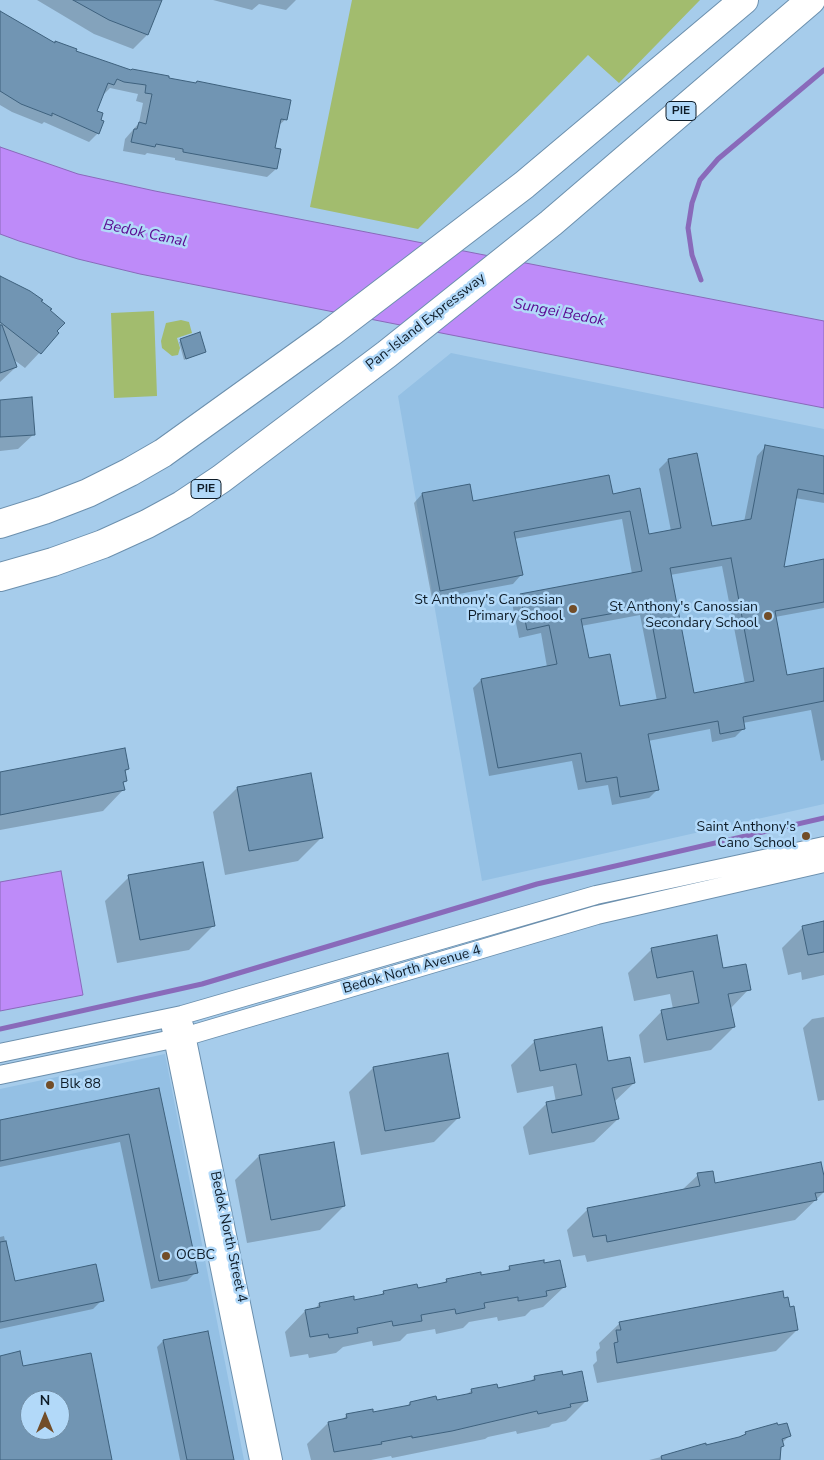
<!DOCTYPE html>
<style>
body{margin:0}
#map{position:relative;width:824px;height:1460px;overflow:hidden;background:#a6cceb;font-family:"Nunito Sans",sans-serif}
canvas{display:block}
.north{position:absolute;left:20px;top:1390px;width:50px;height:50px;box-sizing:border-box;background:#b2d9f9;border:1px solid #708da5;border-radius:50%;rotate:0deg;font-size:14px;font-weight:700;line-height:20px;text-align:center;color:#0e1c28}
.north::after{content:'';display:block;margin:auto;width:18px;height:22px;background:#724d28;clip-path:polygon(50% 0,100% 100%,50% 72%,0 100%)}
</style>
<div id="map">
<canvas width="824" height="1460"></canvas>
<div class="north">N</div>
</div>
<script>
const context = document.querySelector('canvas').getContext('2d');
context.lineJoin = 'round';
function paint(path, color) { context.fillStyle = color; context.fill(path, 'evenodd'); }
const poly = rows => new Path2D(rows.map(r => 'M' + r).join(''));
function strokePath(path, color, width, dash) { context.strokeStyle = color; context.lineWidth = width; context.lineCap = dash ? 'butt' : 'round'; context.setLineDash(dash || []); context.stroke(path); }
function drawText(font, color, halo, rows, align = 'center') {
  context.font = font + ' "Nunito Sans",sans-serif'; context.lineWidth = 5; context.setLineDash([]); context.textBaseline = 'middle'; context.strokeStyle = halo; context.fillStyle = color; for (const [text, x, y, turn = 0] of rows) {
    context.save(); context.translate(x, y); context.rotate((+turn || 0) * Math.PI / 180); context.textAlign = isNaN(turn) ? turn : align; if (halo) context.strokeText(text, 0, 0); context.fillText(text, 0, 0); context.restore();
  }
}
const built = poly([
 [451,353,824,429,824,804,482,881,398,396],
 [165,1054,244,1460,0,1460,0,1089],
 [30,1400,60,1400,60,1430,30,1430]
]);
const green = poly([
 [352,0,700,0,619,83,588,55,418,229,310,207],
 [154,311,157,396,114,398,111,313],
 [181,320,189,322,192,333,177,338,180,348,178,355,172,356,162,348,161,341,166,323]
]);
const water = poly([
 [0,147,78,174,155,191,824,321,824,408,140,274,78,259,19,241,0,234,0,147],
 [61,871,83,995,0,1011,0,882,61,871]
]);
const shadow = poly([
 [37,0,161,0,147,35,133,49,94,34],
 [213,0,296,0,286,10,259,4,252,10],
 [0,12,54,44,56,42,75,52,131,72,168,79,286,119,278,126,274,149,276,169,267,177,175,160,175,158,147,153,145,155,123,151,125,139,139,123,143,103,136,101,138,94,110,88,104,94,103,93,95,111,98,133,89,142,44,122,42,124,12,112,0,105],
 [0,278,40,301,49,310,55,332,57,334,25,368,13,359,16,367,0,382],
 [199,334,205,352,184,360,179,342],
 [0,401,34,434,18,449,0,451],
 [765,447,824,457,824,503,795,498,782,568,824,561,824,608,775,617,786,676,824,669,824,760,821,761,811,710,743,723,744,728,735,737,712,742,710,729,648,741,658,789,649,798,612,805,608,785,578,790,572,761,489,776,473,688,481,680,547,667,541,633,519,638,512,603,521,595,632,574,622,519,514,539,521,575,513,584,432,599,414,503,422,494,472,502,612,495,639,490,648,535,671,531,659,469,668,460,696,455,711,528,744,522,757,456],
 [722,566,745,684,693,694,670,575],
 [640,615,657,701,619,708,588,660,581,626],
 [128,769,124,773,126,781,122,784,123,790,103,811,0,830,0,774],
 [237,788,322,837,298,861,225,875,213,812],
 [129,877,213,926,189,950,117,963,105,901],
 [824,923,824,975,802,980,801,972,788,975,782,948,803,927],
 [651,950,722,970,749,989,730,1009,734,1027,711,1050,644,1063,639,1035,662,1011,673,1009,670,994,634,1001,628,973],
 [824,1017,824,1100,818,1101,803,1028,812,1019],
 [534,1042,607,1063,634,1083,614,1102,618,1119,594,1142,529,1155,523,1127,546,1104,556,1102,553,1086,517,1093,511,1065],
 [373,1068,458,1118,434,1142,361,1155,349,1092],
 [158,1089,196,1272,187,1281,151,1289,120,1142,0,1167,0,1121],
 [259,1156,344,1206,320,1230,247,1243,235,1180],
 [698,1175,714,1184,824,1182,824,1192,795,1220,587,1262,585,1255,573,1257,567,1230,588,1209,682,1190],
 [4,1236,14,1282,102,1300,93,1309,0,1329,0,1237],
 [544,1264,564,1287,543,1307,531,1310,525,1316,498,1321,497,1317,469,1322,463,1328,436,1334,435,1329,407,1334,400,1341,373,1346,372,1341,343,1347,336,1353,309,1358,308,1354,290,1357,285,1332,305,1311,315,1309,319,1304,353,1301,379,1296,384,1292,417,1289,442,1284,447,1280,481,1277,505,1272,510,1267],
 [620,1323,797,1330,776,1351,597,1383,593,1365,597,1361,596,1352,600,1348,599,1343],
 [163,1341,233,1460,180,1460,157,1347],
 [562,1376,587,1400,566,1421,552,1424,549,1427,517,1434,516,1431,488,1437,485,1439,392,1458,391,1456,371,1460,311,1460,307,1444,328,1423,342,1420,347,1415,372,1414,406,1407,410,1403,436,1401,466,1395,472,1390,497,1389,530,1382,535,1377],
 [746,1433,789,1436,782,1443,780,1460,649,1460,742,1437]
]);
const stream = poly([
 [701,280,692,255,688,228,692,203,700,180,718,159,824,70],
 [0,1029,202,984,537,884,824,818]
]);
const building = poly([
 [73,0,162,0,148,35,109,20,73,0],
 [0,11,55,43,55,41,77,49,76,51,131,70,132,69,169,76,169,78,196,83,197,81,291,100,287,120,281,119,275,148,281,149,277,169,183,152,183,149,156,144,155,147,131,142,134,129,137,129,139,122,146,124,152,94,145,93,146,85,124,82,117,79,114,85,108,83,97,111,103,113,101,120,104,121,99,134,52,113,52,116,21,104,0,91,0,11],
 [0,276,30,291,43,300,41,301,52,309,50,310,65,323,57,331,59,333,41,354,0,322,0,276],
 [0,325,2,325,17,367,0,373,0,325],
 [200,332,206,352,186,359,180,339,200,332],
 [32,397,35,435,0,437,0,400,32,397],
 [765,445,824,456,824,494,798,489,784,567,824,559,824,602,775,611,787,675,824,668,824,701,743,717,745,729,720,734,718,721,648,734,659,790,620,797,617,777,586,782,581,753,498,768,481,679,557,664,549,625,527,630,520,594,642,571,630,511,514,532,523,575,440,591,422,493,470,484,473,501,609,475,613,494,640,488,649,534,681,528,668,459,697,453,712,526,751,519,765,445],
 [731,558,754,681,694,693,670,568,731,558],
 [649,607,666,698,620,706,610,654,589,658,581,619,649,607],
 [125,748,129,769,125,770,127,781,123,782,125,790,0,815,0,772,125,748],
 [311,773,323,838,249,851,237,787,311,773],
 [203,862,215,926,140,940,128,875,203,862],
 [824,921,824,952,808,955,802,926,824,921],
 [717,935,723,968,746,964,751,990,728,994,735,1027,667,1040,661,1010,699,1003,693,971,657,978,651,948,717,935],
 [602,1027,608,1061,630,1057,635,1083,612,1088,619,1119,552,1133,546,1102,582,1095,576,1064,540,1071,534,1040,602,1027],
 [448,1053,460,1118,385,1131,373,1067,448,1053],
 [159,1088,198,1273,159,1281,129,1134,0,1161,0,1120,159,1088],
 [334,1142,345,1206,271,1220,259,1155,334,1142],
 [821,1162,824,1176,824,1192,815,1193,817,1200,607,1242,606,1235,593,1237,587,1208,700,1186,697,1173,713,1171,715,1183,821,1162],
 [6,1241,15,1281,96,1264,104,1301,0,1322,0,1242,6,1241],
 [544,1260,544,1263,560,1260,566,1287,546,1291,547,1296,518,1301,518,1297,484,1303,485,1308,456,1314,455,1309,421,1315,422,1321,393,1326,392,1321,357,1328,358,1333,329,1338,328,1334,310,1337,305,1310,320,1307,319,1303,354,1296,354,1300,384,1294,383,1291,417,1284,418,1288,447,1282,446,1279,481,1272,481,1275,510,1270,509,1266,544,1260],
 [783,1291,784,1298,788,1297,790,1307,794,1306,798,1330,617,1363,614,1343,618,1342,616,1330,621,1330,619,1322,783,1291],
 [208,1331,234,1460,187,1460,163,1340,208,1331],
 [20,1351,23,1366,91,1353,112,1460,0,1460,0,1356,20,1351],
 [30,1400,60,1400,60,1430,30,1430,30,1400],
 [562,1371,563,1375,582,1371,588,1401,570,1404,571,1407,538,1414,537,1411,452,1431,412,1438,412,1436,381,1442,382,1444,334,1452,328,1422,347,1418,346,1414,373,1409,373,1412,410,1405,410,1402,436,1396,437,1400,472,1393,471,1389,497,1384,498,1388,535,1380,534,1376,562,1371],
 [777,1423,778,1425,787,1423,791,1436,782,1439,784,1446,781,1447,780,1460,662,1460,661,1456,706,1443,706,1445,739,1437,746,1434,745,1432,777,1423]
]);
const street = poly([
 [184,1025,273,1460],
 [171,1028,259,1460],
 [0,1053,182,1015,596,895,824,846],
 [0,1075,187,1036,597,915,824,863]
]);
const highway = poly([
 [0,524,44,510,88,493,130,472,163,453,330,333,524,185,744,0],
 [0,577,53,562,103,544,147,524,182,505,221,479,387,354,551,223,811,0]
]);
const markers = [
 [573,609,5,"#724d28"],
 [768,616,5,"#724d28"],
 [806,836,5,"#724d28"],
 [50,1085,5,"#724d28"],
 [166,1256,5,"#724d28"]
];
const shields = [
 [681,111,30],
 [206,489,30]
];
const shieldNames = [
 ["PIE",681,111],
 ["PIE",206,489]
];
const streetNames = [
 ["Pan-Island Expressway",426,322,-38],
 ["Bedok North Avenue 4",412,970,-16],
 ["Bedok North Street 4",228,1237,78]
];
const poiNames = [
 ["St Anthony's Canossian",563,601],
 ["Primary School",563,617],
 ["St Anthony's Canossian",758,608],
 ["Secondary School",758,624],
 ["Saint Anthony's",796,828],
 ["Cano School",796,844],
 ["Blk 88",60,1085,"left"],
 ["OCBC",176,1256,"left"]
];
const waterNames = [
 ["Bedok Canal",145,234,12],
 ["Sungei Bedok",559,313,11]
];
paint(built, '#94c0e4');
paint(green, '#a2bc6e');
paint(water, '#be8bf9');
strokePath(water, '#896aba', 1);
paint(shadow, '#0003');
strokePath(stream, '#896aba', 5);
paint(building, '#7195b3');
strokePath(building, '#3e617d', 1);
strokePath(street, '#6c90ae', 20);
strokePath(highway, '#6c90ae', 30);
strokePath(street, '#fff', 18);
strokePath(highway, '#fff', 28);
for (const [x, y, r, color] of markers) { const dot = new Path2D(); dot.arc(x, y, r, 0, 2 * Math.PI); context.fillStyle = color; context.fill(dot); strokePath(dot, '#b2d9f9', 2); }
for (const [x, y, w] of shields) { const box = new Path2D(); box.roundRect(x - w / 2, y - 9.5, w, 19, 4); context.fillStyle = '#b2d9f9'; context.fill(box); strokePath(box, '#0e1c28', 1); }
drawText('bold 12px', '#0e1c28', null, shieldNames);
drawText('14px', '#0e1c28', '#b2d9f9', streetNames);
drawText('14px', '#0e1c28', '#b2d9f9', poiNames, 'right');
drawText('italic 15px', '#5a0991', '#b2d9f9', waterNames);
</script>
